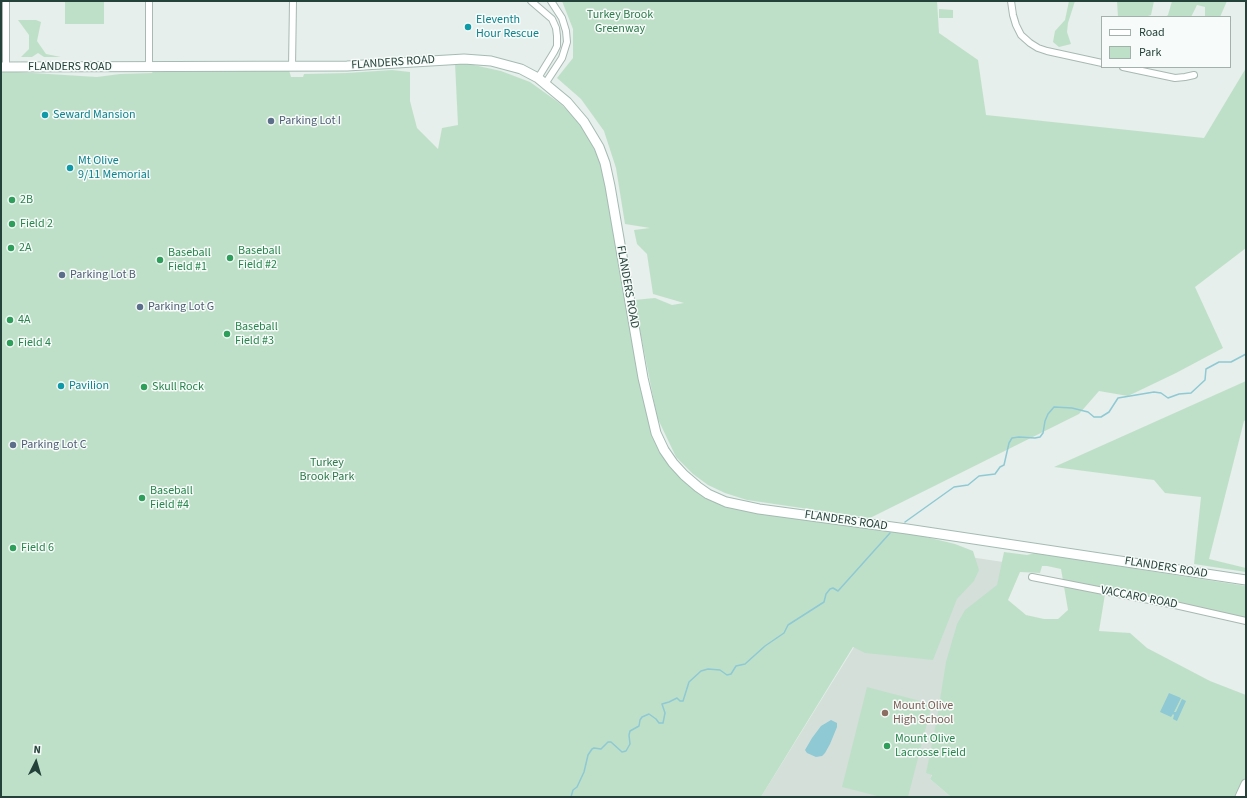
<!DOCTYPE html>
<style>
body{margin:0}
#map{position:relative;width:1247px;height:798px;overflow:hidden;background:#e6efeb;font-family:"Source Sans 3",sans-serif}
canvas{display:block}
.frame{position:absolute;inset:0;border:2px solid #24423a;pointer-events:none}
.legend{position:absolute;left:1101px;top:16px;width:130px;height:52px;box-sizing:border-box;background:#f7fbf9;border:1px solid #a3b1ad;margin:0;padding:5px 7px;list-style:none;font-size:12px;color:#24423a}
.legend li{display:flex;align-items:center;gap:8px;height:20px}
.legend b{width:20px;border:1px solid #a3b1ad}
.north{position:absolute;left:16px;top:742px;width:40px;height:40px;-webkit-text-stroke:3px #f7fbf9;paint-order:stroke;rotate:5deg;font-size:11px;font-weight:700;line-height:16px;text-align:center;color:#24423a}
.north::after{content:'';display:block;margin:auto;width:14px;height:18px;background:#24423a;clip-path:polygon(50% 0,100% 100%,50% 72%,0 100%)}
</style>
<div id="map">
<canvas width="1247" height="798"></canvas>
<div class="frame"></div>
<ul class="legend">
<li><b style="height:5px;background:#fff"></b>Road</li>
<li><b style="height:11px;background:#bfe0c8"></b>Park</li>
</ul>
<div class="north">N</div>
</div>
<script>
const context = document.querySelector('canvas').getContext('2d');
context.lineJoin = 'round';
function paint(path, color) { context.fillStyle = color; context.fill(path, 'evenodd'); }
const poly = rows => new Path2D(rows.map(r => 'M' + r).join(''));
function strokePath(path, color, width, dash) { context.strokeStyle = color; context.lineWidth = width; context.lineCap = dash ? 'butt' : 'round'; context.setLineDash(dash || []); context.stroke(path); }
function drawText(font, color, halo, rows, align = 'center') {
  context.font = font + ' "Source Sans 3",sans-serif'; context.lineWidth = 3; context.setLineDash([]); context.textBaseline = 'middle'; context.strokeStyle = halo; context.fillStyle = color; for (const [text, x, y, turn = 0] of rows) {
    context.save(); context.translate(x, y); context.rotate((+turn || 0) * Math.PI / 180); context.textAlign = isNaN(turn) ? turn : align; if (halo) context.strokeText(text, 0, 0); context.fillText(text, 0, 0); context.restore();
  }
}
const built = poly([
 [915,549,1017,564,930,779,951,797,761,797]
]);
const green = poly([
 [65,1,104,1,104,24,65,24],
 [562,1,937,1,939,33,978,60,986,115,1204,138,1246,68,1246,248,1195,287,1223,348,1176,373,1128,396,1099,391,1079,414,870,518,747,500,725,493,708,485,693,474,676,457,657,417,634,300,655,298,672,305,684,303,653,294,647,254,637,244,634,230,650,228,625,224,616,168,604,131,581,99,557,78,573,58,573,29],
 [1069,1,1075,1,1068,23,1067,32,1071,44,1059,47,1053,42,1055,31,1065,20],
 [1117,1,1154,1,1151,15,1145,17,1118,17],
 [1172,1,1227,1,1220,17,1205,17,1205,7,1197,5,1191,17,1165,17,1168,15],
 [939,9,953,10,953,18,939,18],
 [18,20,36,20,41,22,37,41,46,54,61,57,44,57,38,53,32,57,21,57,29,49,29,35],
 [455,63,469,64,501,71,530,82,558,102,576,117,585,131,599,159,605,177,648,417,670,466,680,478,704,497,715,502,739,510,922,536,955,544,973,551,979,570,974,581,957,599,933,660,865,653,853,647,761,797,1,797,1,71,97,77,120,74,152,73,154,70,289,70,291,77,303,77,304,74,347,73,392,70,410,72,410,101,417,128,438,149,442,128,458,125],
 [1246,381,1246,420,1244,421,1209,559,1246,568,1246,572,1194,564,1201,497,1165,493,1154,480,1054,467],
 [1004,552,1027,555,1035,553,1246,586,1246,618,1106,588,1099,631,1130,633,1147,648,1210,681,1246,695,1246,776,1236,797,951,797,930,779,932,775,926,773,937,718,946,662,957,624,965,610,997,585],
 [1042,566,1047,566,1061,569,1068,610,1058,619,1044,619,1026,615,1008,600,1020,572,1040,573],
 [867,687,932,704,908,797,881,797,842,787]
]);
const water = poly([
 [1169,693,1181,698,1174,712,1176,712,1182,699,1186,701,1177,721,1173,719,1174,715,1173,714,1171,717,1160,712],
 [831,720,837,723,837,727,830,744,825,753,822,756,816,757,807,753,805,750,812,738,821,726]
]);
const stream = poly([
 [905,522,954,487,968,485,979,476,995,474,1000,467,1004,465,1009,443,1012,438,1019,437,1035,438,1040,437,1043,433,1045,421,1048,414,1054,407,1072,408,1088,412,1094,417,1101,417,1109,412,1118,398,1154,392,1161,393,1168,398,1179,394,1191,393,1205,380,1206,369,1219,362,1231,362,1246,354,1246,352],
 [571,797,573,790,577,787,584,772,588,755,592,749,594,748,601,749,608,742,611,742,622,752,626,751,630,744,629,735,630,731,639,726,640,720,642,717,649,714,656,719,659,723,663,723,665,713,662,704,669,702,677,698,680,701,683,701,689,682,701,671,708,669,720,670,727,675,731,674,736,666,745,664,765,646,784,633,788,625,824,602,826,594,830,589,833,588,838,591,890,533]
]);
const minor = poly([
 [6,1,6,67],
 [149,1,149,67],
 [531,1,552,19,556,28,557,36,557,46,554,52,538,78],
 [1011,1,1013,15,1016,25,1021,35,1030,43,1038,48,1047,51,1102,63],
 [292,67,293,1],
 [1123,67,1175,78,1185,77,1194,75],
 [545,84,562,58,567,42,566,31,562,18,551,1],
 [1032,577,1175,605,1246,621]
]);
const secondary = poly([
 [1,67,347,66,464,59,491,61,521,69,538,78,567,102,584,122,599,147,605,163,610,186,643,378,656,433,664,450,673,463,684,475,698,487,708,494,726,502,759,509,907,529,1246,580],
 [1240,797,1246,784]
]);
const markers = [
 [468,27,4,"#0f9aa8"],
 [45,115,4,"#0f9aa8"],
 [271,121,4,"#5c6f8a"],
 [70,168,4,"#0f9aa8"],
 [12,200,4,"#2e9e5b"],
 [12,224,4,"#2e9e5b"],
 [11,248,4,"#2e9e5b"],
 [230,258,4,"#2e9e5b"],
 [160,260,4,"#2e9e5b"],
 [62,275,4,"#5c6f8a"],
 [140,307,4,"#5c6f8a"],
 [10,320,4,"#2e9e5b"],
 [227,334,4,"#2e9e5b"],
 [10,343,4,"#2e9e5b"],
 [61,386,4,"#0f9aa8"],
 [144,387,4,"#2e9e5b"],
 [13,445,4,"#5c6f8a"],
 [142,498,4,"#2e9e5b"],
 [13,548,4,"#2e9e5b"],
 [885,713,4,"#8d6e63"],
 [887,746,4,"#2e9e5b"]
];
const parkNames = [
 ["Turkey Brook",620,15],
 ["Greenway",620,29],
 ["Turkey",327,463],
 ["Brook Park",327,477]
];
const cultureNames = [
 ["Eleventh",476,20],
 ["Hour Rescue",476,34],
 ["Seward Mansion",53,115],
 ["Mt Olive",78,161],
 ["9/11 Memorial",78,175],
 ["Pavilion",69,386]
];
const streetNames = [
 ["FLANDERS ROAD",393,63,-4],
 ["FLANDERS ROAD",70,67],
 ["FLANDERS ROAD",627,287,80],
 ["FLANDERS ROAD",846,521,8],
 ["FLANDERS ROAD",1166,568,9],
 ["VACCARO ROAD",1139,598,11]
];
const serviceNames = [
 ["Parking Lot I",279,121],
 ["Parking Lot B",70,275],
 ["Parking Lot G",148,307],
 ["Parking Lot C",21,445]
];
const leisureNames = [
 ["2B",20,200],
 ["Field 2",20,224],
 ["2A",19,248],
 ["Baseball",238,251],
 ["Field #2",238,265],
 ["Baseball",168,253],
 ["Field #1",168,267],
 ["4A",18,320],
 ["Baseball",235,327],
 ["Field #3",235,341],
 ["Field 4",18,343],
 ["Skull Rock",152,387],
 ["Baseball",150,491],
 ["Field #4",150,505],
 ["Field 6",21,548],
 ["Mount Olive",895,739],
 ["Lacrosse Field",895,753]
];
const educationNames = [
 ["Mount Olive",893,706],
 ["High School",893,720]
];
paint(built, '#d4dfda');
paint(green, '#bfe0c8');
paint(water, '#8ec9d4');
strokePath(stream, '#8ec9d4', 1.5);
strokePath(minor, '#a8b8b2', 8);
strokePath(secondary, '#a4bbb3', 11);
strokePath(minor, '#fff', 6);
strokePath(secondary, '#fff', 9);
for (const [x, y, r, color] of markers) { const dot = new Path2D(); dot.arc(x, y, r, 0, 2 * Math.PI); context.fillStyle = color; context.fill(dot); strokePath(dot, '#f7fbf9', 1.5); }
drawText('12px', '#2d7a4b', '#f7fbf9', parkNames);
drawText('12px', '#0d838f', '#f7fbf9', cultureNames, 'left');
drawText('12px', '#24423a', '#f7fbf9', streetNames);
drawText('12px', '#4e5e75', '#f7fbf9', serviceNames, 'left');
drawText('12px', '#27864d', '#f7fbf9', leisureNames, 'left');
drawText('12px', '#785e54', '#f7fbf9', educationNames, 'left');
</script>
